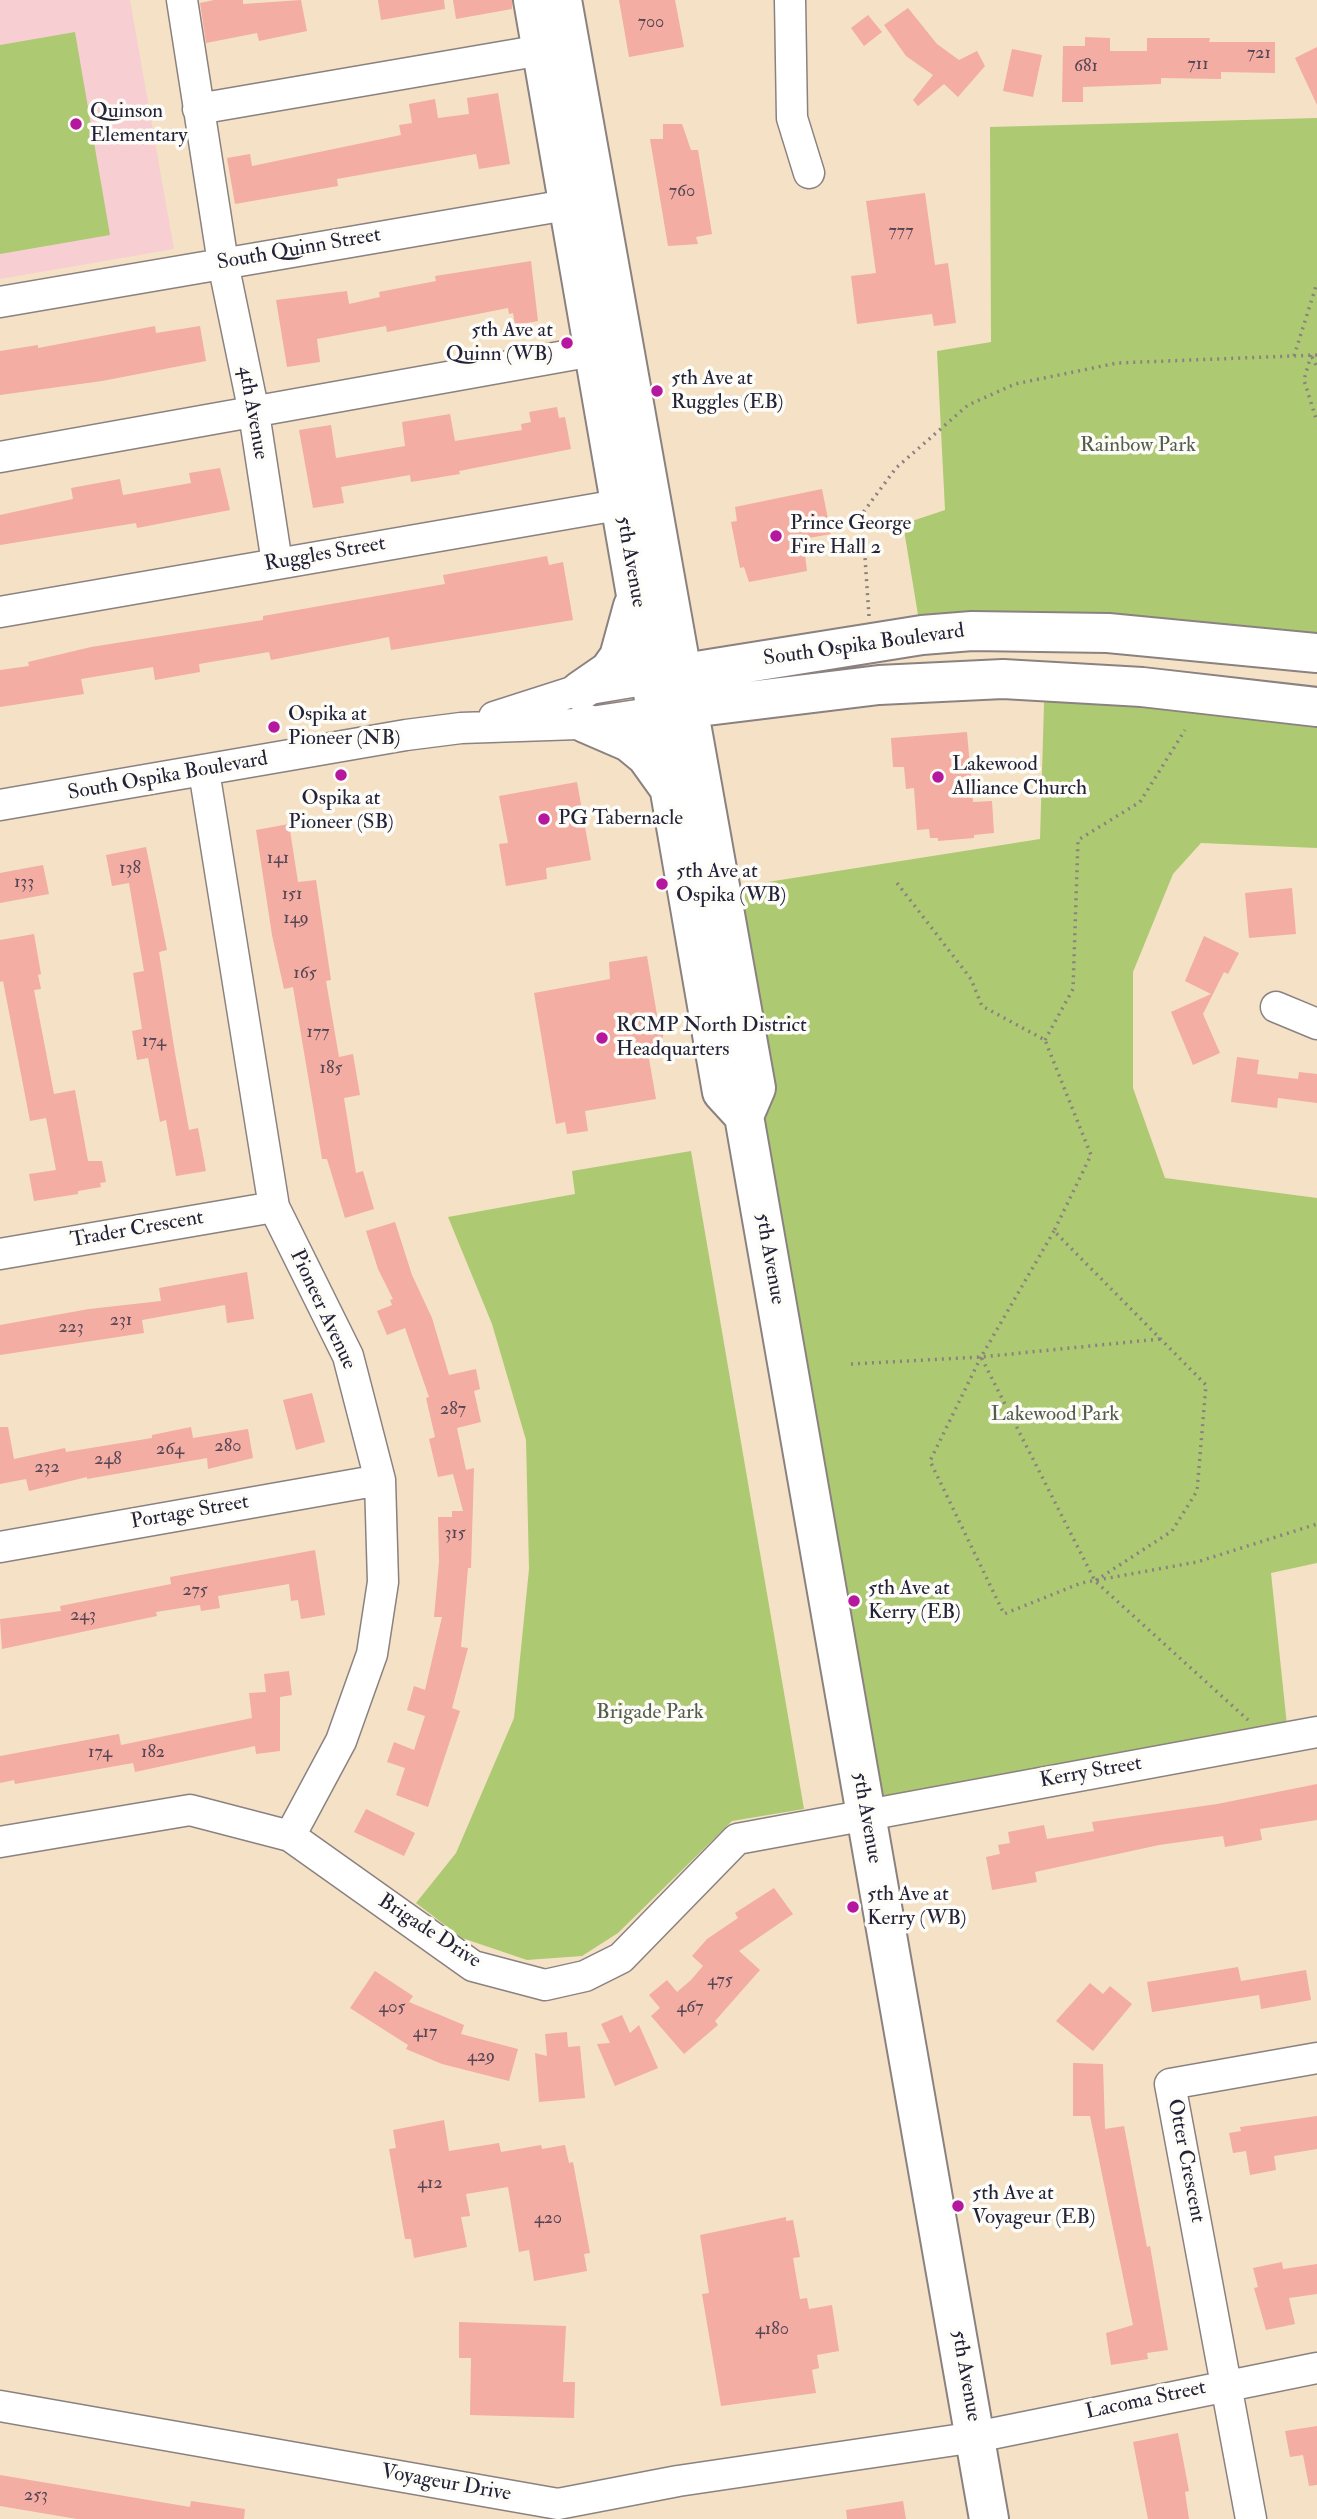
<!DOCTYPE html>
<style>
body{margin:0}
canvas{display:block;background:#f4e1c6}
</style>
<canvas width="1317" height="2519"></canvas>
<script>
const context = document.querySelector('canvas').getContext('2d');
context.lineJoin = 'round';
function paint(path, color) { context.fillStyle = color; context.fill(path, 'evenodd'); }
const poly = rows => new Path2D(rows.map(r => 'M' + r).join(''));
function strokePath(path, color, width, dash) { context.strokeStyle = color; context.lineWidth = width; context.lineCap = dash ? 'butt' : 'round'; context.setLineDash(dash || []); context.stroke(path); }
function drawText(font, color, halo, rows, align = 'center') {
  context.font = font + ' "IM FELL Double Pica",serif'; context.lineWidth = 7; context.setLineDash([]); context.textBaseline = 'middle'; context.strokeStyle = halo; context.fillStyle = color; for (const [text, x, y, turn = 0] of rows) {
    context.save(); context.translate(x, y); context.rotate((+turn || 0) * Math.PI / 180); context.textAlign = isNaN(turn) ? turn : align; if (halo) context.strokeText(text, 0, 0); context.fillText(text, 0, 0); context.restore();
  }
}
const built = poly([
 [0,0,130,0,174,249,0,279]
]);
const green = poly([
 [75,32,110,235,0,254,0,45],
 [1317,118,1317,648,919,621,903,524,945,510,937,351,991,342,990,127],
 [1045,670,1317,704,1317,848,1201,843,1173,874,1133,972,1133,1088,1165,1178,1317,1198,1317,1563,1271,1573,1288,1735,857,1801,698,893,1040,839],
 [691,1151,804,1809,732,1821,618,1933,582,1956,527,1960,462,1938,416,1903,456,1853,514,1718,529,1569,526,1440,492,1324,448,1217,575,1194,572,1171]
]);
const building = poly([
 [214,0,243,0,243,4,301,0,307,31,259,41,257,33,206,43,200,3],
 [378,0,444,0,445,9,381,20],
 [453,0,512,0,512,9,456,19],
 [619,0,675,0,684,47,629,57],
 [908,8,937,44,959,60,977,51,985,66,958,97,944,84,918,106,913,100,933,75,906,56,884,25],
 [868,15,882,32,864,46,851,28],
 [1085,37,1110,38,1110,51,1147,51,1147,38,1210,38,1209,42,1275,42,1275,73,1221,72,1221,79,1161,78,1161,84,1083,87,1083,102,1062,102,1063,46,1085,46],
 [1317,47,1317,105,1295,58],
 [1012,49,1042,55,1033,97,1003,91],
 [498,93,510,164,479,169,476,154,337,179,338,186,235,204,227,158,250,154,252,166,401,135,399,125,412,123,409,104,435,99,438,118,469,114,467,98],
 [663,124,682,124,691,150,698,150,712,234,696,237,698,244,668,246,650,139,663,139],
 [925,193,935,265,948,263,956,323,934,326,932,314,857,324,851,276,876,273,866,201],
 [531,261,538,321,515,325,513,313,509,314,508,308,387,332,386,326,317,339,320,362,287,367,276,300,347,291,349,304,380,297,379,292,436,281,435,276],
 [155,326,156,333,200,326,206,361,102,381,0,395,0,351,38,345,38,348],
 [557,407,559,418,565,417,571,449,459,471,460,474,411,482,410,475,341,487,344,503,313,508,299,430,331,425,336,458,405,446,402,422,450,414,455,441,522,430,521,424,531,422,529,412],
 [220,468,230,510,137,528,136,523,0,545,0,515,73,499,71,488,120,479,123,495,191,483,189,473],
 [822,489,831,534,803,539,807,571,749,582,744,567,740,568,731,522,737,521,735,507],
 [547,556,549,565,563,562,573,620,391,650,389,637,271,660,269,652,199,664,200,672,155,680,153,667,81,679,84,694,0,707,0,670,29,666,28,662,91,647,263,620,263,616,445,584,443,575],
 [967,732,973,802,992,801,994,833,974,835,974,838,938,841,938,838,930,838,929,829,917,830,914,788,906,789,904,767,893,767,891,738],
 [577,782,591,860,546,868,547,879,506,886,499,844,508,843,499,796],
 [289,824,298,882,316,880,331,980,326,981,339,1057,353,1054,360,1095,344,1098,356,1173,363,1171,374,1209,345,1218,327,1159,322,1159,293,987,284,989,272,935,256,830],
 [146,847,167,950,159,952,175,1053,189,1130,198,1128,206,1171,176,1176,166,1120,160,1122,148,1058,137,1060,132,1031,142,1029,133,973,144,971,129,883,112,886,106,855],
 [43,865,49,894,0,903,0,873],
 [1292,888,1296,934,1249,938,1245,893],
 [34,934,41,974,38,975,41,989,34,990,54,1094,75,1090,88,1161,102,1161,106,1182,100,1183,101,1187,78,1191,78,1194,34,1201,29,1174,56,1170,46,1118,30,1121,3,981,0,982,0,940],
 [1204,936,1239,953,1228,974,1224,972,1203,1014,1220,1053,1193,1065,1171,1012,1211,994,1185,981],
 [647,956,658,1021,665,1026,660,1051,648,1053,656,1099,585,1111,588,1131,567,1134,565,1122,556,1124,534,993,610,979,609,962],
 [1237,1057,1259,1060,1257,1074,1298,1079,1299,1072,1317,1074,1317,1103,1278,1098,1277,1108,1231,1102],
 [395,1222,412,1275,432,1318,449,1375,476,1369,480,1389,474,1391,481,1422,457,1428,466,1470,474,1468,471,1568,468,1568,461,1647,468,1648,452,1708,460,1711,428,1807,396,1795,405,1768,387,1762,394,1742,414,1750,425,1716,407,1710,414,1686,425,1690,442,1617,434,1617,439,1562,438,1517,452,1517,452,1511,463,1511,453,1474,438,1477,429,1439,435,1437,426,1398,429,1397,405,1328,387,1335,377,1311,392,1305,390,1300,393,1299,378,1269,366,1231],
 [247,1272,254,1319,227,1323,225,1305,142,1320,144,1333,0,1355,0,1325,89,1309,161,1301,159,1288],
 [312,1393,325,1442,296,1450,283,1400],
 [0,1427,8,1427,14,1459,65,1448,66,1452,152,1438,152,1435,191,1427,193,1438,248,1429,253,1458,208,1469,207,1458,87,1479,87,1477,29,1491,26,1479,0,1484],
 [315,1550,325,1615,301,1619,298,1600,291,1601,289,1584,218,1596,220,1608,201,1611,200,1605,156,1612,157,1616,138,1620,2,1649,0,1619,61,1611,60,1606,171,1584,170,1577],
 [289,1671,292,1695,280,1697,280,1751,256,1754,255,1746,135,1772,133,1763,15,1784,14,1780,0,1783,0,1756,119,1734,121,1745,252,1718,249,1693,266,1692,264,1674],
 [1317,1784,1317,1820,1260,1829,1262,1840,1225,1847,1223,1836,1159,1845,1035,1872,1037,1882,992,1890,986,1857,1000,1854,998,1845,1010,1843,1008,1832,1044,1825,1047,1839,1094,1831,1092,1822,1217,1804],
 [366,1809,415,1833,404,1856,354,1832],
 [774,1888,793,1914,739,1951,760,1970,715,2021,718,2025,684,2054,651,2016,660,2008,649,1995,667,1980,677,1992,691,1980,703,1966,692,1956,707,1939,738,1918,735,1913],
 [1238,1967,1241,1981,1306,1970,1311,2000,1261,2009,1259,1995,1152,2012,1147,1982],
 [375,1971,413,1996,409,2002,464,2025,461,2034,518,2049,509,2081,442,2064,406,2049,408,2045,350,2008],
 [1090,1983,1103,1994,1110,1986,1132,2004,1093,2051,1056,2021],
 [622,2015,630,2033,639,2025,658,2068,615,2086,597,2044,610,2043,601,2024],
 [567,2032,568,2047,580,2046,585,2098,539,2102,535,2053,547,2056,545,2034],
 [1073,2063,1103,2064,1105,2129,1124,2126,1147,2247,1150,2246,1168,2350,1147,2353,1148,2359,1111,2365,1106,2333,1133,2325,1090,2116,1073,2116],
 [1317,2116,1317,2149,1274,2156,1276,2170,1250,2175,1246,2151,1233,2153,1229,2133,1241,2131,1240,2127],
 [444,2120,449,2151,499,2143,501,2152,541,2145,542,2149,565,2145,569,2163,573,2162,590,2253,584,2254,587,2271,534,2281,529,2250,519,2252,508,2187,466,2194,470,2216,461,2217,467,2247,414,2258,411,2239,405,2239,389,2149,396,2148,393,2130],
 [786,2217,786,2221,793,2220,800,2257,793,2258,800,2299,807,2298,809,2309,832,2305,839,2351,817,2355,819,2368,812,2370,816,2393,721,2406,702,2294,709,2293,700,2235],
 [1282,2262,1283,2269,1317,2264,1317,2294,1289,2298,1295,2324,1266,2330,1254,2288,1258,2287,1253,2268],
 [459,2322,566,2326,563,2382,575,2382,574,2418,470,2415,471,2358,459,2358],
 [1317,2426,1317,2485,1309,2486,1303,2455,1290,2457,1285,2431],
 [1178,2433,1189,2491,1185,2492,1189,2519,1148,2519,1133,2442],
 [0,2475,190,2507,191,2501,245,2509,244,2519,77,2519,0,2506],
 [903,2501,906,2519,847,2519,846,2510]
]);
const path = poly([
 [1311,355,1304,380,1317,422],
 [1294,356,1317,283],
 [1312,357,1317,367],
 [869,616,862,514,896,468,968,405,1015,384,1117,363,1317,355],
 [897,883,971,979,982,1006,1045,1040,1091,1155,1054,1231,1206,1385,1197,1491,1172,1531,1095,1581],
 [1045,1040,1073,989,1078,840,1140,802,1185,730],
 [1054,1231,981,1357,1095,1581,1248,1720],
 [981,1357,930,1461,1004,1614,1081,1583,1197,1562,1317,1524],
 [851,1364,981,1357,1160,1339]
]);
const minor = poly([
 [182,0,223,263,254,413,277,563],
 [790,0,792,118,809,173],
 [198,109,542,50],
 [0,302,590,201],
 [0,457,593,351],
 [0,612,641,501],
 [494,717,572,692,650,679],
 [204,771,274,1207,348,1356,380,1480,383,1582,372,1654,341,1741,290,1836],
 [0,805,406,735,461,728,578,724,657,712],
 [1276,1007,1317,1024],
 [0,1254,274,1207],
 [0,1547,380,1480],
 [0,1842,190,1810,290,1836,473,1966,545,1985,585,1976,621,1958,737,1839,1317,1732],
 [0,2406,558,2504,678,2481,976,2437,1317,2368],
 [1251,2519,1170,2084,1317,2058]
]);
const major = poly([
 [533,0,722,1092,744,1116,989,2519],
 [562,0,756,1088,744,1116],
 [659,677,922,635,972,631,1108,633,1317,653],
 [580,691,609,671,619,657,633,606],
 [666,711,879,685,1003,679,1142,687,1317,707],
 [585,723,629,742,646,756,669,788]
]);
const markers = [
 [76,124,7,"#b5179e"],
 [567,343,7,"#b5179e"],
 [657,391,7,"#b5179e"],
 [776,536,7,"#b5179e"],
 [274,727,7,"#b5179e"],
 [341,775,7,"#b5179e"],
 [938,777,7,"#b5179e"],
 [544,819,7,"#b5179e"],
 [662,884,7,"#b5179e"],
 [602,1038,7,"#b5179e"],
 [854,1601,7,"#b5179e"],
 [853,1907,7,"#b5179e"],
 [958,2206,7,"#b5179e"]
];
const numberNames = [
 ["700",651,23],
 ["721",1259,54],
 ["711",1198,65],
 ["681",1086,67],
 ["760",682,192],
 ["777",901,232],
 ["141",278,859],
 ["138",130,869],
 ["133",24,883],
 ["151",292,895],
 ["149",296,919],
 ["165",305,974],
 ["177",318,1033],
 ["174",154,1042],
 ["185",331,1069],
 ["231",121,1321],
 ["223",71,1328],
 ["287",453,1410],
 ["280",228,1447],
 ["264",170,1450],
 ["248",108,1460],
 ["232",47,1468],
 ["315",455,1534],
 ["275",195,1591],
 ["243",83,1616],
 ["174",100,1753],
 ["182",153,1753],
 ["475",720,1981],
 ["405",392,2008],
 ["467",690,2008],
 ["417",425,2033],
 ["429",481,2057],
 ["412",430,2184],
 ["420",548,2219],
 ["4180",772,2330],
 ["253",36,2496]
];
const poiNames = [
 ["Quinson",90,112],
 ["Elementary",90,136],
 ["5th Ave at",553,331,"right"],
 ["Quinn (WB)",553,355,"right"],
 ["5th Ave at",671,379],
 ["Ruggles (EB)",671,403],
 ["Prince George",790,524],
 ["Fire Hall 2",790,548],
 ["Ospika at",288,715],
 ["Pioneer (NB)",288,739],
 ["Lakewood",952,765],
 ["Alliance Church",952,789],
 ["Ospika at",341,799,"center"],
 ["Pioneer (SB)",341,823,"center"],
 ["PG Tabernacle",558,819],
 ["5th Ave at",676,872],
 ["Ospika (WB)",676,896],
 ["RCMP North District",616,1026],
 ["Headquarters",616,1050],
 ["5th Ave at",868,1589],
 ["Kerry (EB)",868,1613],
 ["5th Ave at",867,1895],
 ["Kerry (WB)",867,1919],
 ["5th Ave at",972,2194],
 ["Voyageur (EB)",972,2218]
];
const streetNames = [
 ["South Quinn Street",299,250,-10],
 ["4th Avenue",252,413,80],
 ["Ruggles Street",325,555,-10],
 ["5th Avenue",630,562,80],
 ["South Ospika Boulevard",864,646,-8],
 ["South Ospika Boulevard",168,777,-10],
 ["Trader Crescent",137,1230,-10],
 ["5th Avenue",769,1259,80],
 ["Pioneer Avenue",322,1310,65],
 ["Portage Street",190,1513,-10],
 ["Kerry Street",1091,1773,-10],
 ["5th Avenue",866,1818,80],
 ["Brigade Drive",429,1932,33],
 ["Otter Crescent",1185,2161,79],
 ["5th Avenue",965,2376,80],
 ["Lacoma Street",1146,2401,-12],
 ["Voyageur Drive",446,2484,10]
];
const parkNames = [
 ["Rainbow Park",1138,446],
 ["Lakewood Park",1055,1415],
 ["Brigade Park",650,1713]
];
paint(built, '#f7cfd3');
paint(green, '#adca72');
paint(building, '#f3ada3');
strokePath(minor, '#8b8280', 33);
strokePath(major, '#8b8280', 42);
strokePath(path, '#8b8280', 3.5, [2, 5]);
strokePath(minor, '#fff', 30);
strokePath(major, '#fff', 38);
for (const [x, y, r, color] of markers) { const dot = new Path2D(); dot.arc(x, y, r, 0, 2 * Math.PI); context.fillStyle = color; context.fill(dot); strokePath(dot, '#fdfcf7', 2.5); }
drawText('18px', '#564555', null, numberNames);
drawText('21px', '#22223b', '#fdfcf7', poiNames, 'left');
drawText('21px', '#22223b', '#fdfcf7', streetNames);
drawText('21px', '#535d4e', '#fdfcf7', parkNames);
</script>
